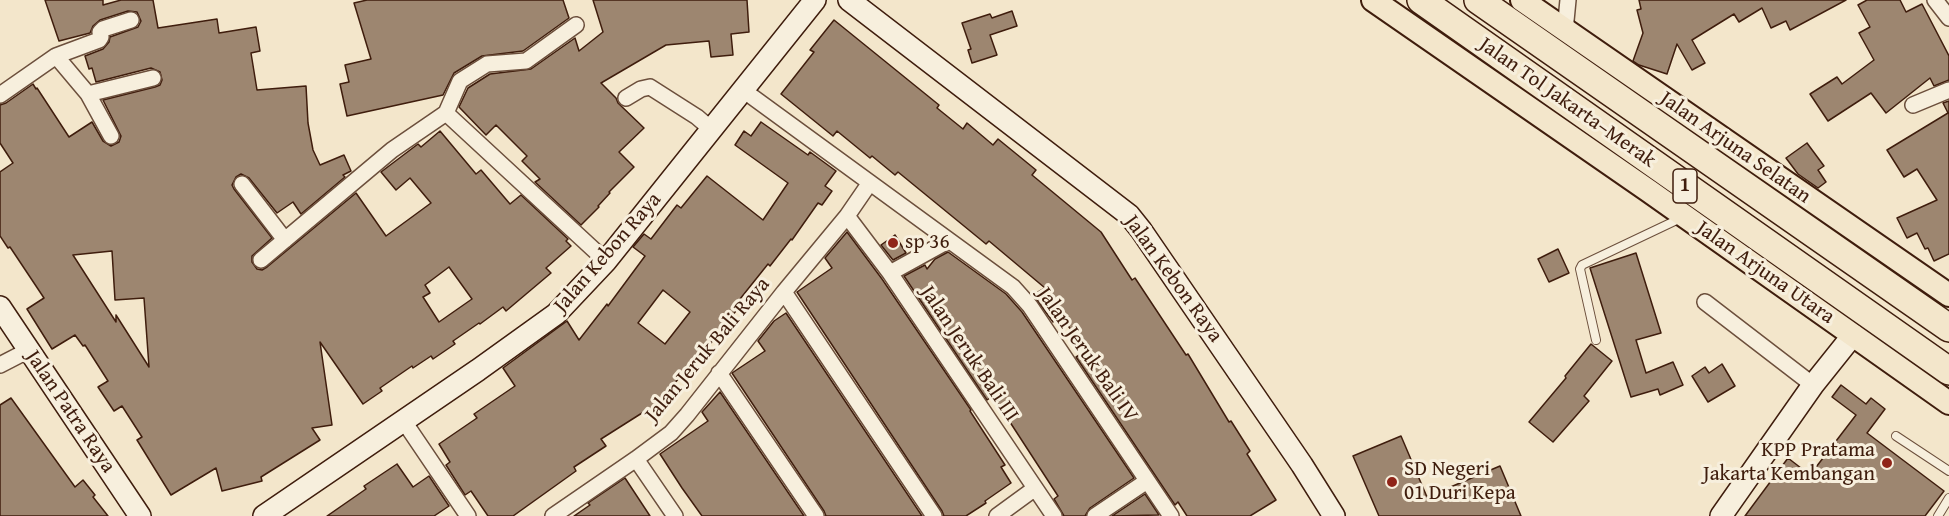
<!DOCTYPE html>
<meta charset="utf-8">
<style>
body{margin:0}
canvas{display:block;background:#f3e6cb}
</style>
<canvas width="1949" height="516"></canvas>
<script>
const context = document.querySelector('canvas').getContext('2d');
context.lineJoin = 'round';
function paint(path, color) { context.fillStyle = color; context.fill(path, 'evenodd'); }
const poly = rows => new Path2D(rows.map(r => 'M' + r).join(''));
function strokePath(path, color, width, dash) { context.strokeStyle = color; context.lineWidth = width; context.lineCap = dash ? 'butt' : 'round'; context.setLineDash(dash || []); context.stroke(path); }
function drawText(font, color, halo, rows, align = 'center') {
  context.font = font + ' "Gentium Book Plus",serif'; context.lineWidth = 6; context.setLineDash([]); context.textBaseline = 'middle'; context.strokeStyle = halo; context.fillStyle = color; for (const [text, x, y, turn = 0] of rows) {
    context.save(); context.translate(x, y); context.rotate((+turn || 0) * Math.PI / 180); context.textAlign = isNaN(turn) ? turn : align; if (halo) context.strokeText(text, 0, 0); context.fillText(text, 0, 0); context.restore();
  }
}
const building = poly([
 [45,0,103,0,103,5,121,0,153,0,158,28,217,19,219,33,256,27,260,51,251,53,257,90,306,86,308,123,313,150,320,165,344,155,351,171,343,175,345,177,301,214,293,202,277,213,249,178,241,174,236,177,232,185,234,189,272,238,252,256,252,262,257,269,262,270,267,267,356,193,386,236,431,203,410,178,396,190,381,172,418,144,421,147,440,131,476,174,481,170,510,204,521,195,568,239,566,241,571,246,546,268,551,273,506,311,503,307,480,324,479,323,453,341,455,344,433,359,431,356,413,368,412,366,380,388,382,391,363,404,320,342,332,425,312,428,320,440,261,477,262,481,222,491,216,468,171,495,137,440,142,437,122,406,114,411,98,387,108,381,85,345,83,346,75,335,52,349,27,309,44,298,10,247,8,248,0,236,0,172,13,163,0,143,0,105,6,103,33,84,36,89,37,88,69,137,92,122,103,141,111,146,119,142,121,136,103,100,155,87,160,85,162,80,160,72,151,68,96,82,92,68,89,69,85,56,103,49,109,42,110,37,138,27,141,21,137,12,128,11,100,20,93,26,90,33,59,41,45,0],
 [112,251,115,300,144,298,149,367,116,315,116,322,73,255,112,251],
 [449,267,472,299,439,322,423,297,430,293,425,285,449,267],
 [367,0,563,0,569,18,523,51,482,56,454,73,443,95,347,116,340,84,349,82,345,65,371,59,354,3,367,0],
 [593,0,747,0,749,32,731,34,733,55,711,57,709,41,666,45,601,83,616,98,618,103,644,128,619,152,634,167,609,192,610,193,598,206,599,207,581,225,535,182,540,179,522,161,527,156,496,125,486,135,459,107,468,88,490,74,531,69,575,38,579,51,603,32,593,0],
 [1639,0,1846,0,1790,30,1786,21,1771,28,1762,8,1739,22,1734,14,1692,40,1705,63,1692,70,1677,44,1667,74,1639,65,1633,61,1643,33,1637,10,1641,9,1639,0],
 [1867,0,1900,0,1906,12,1922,4,1949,56,1949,80,1934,86,1930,78,1886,113,1871,93,1828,121,1810,94,1837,77,1842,84,1874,60,1859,33,1870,27,1858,5,1867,0],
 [1012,11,1017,26,990,35,997,55,972,63,968,50,971,49,962,23,990,14,992,18,1012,11],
 [834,20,939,105,937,108,963,129,967,123,993,145,998,139,1036,170,1032,175,1101,232,1132,280,1135,278,1186,355,1188,354,1229,422,1231,421,1250,451,1247,454,1276,500,1250,516,1187,516,1178,502,1175,505,1076,357,1085,352,1062,316,1053,322,1033,295,1045,288,989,241,986,244,898,172,895,175,872,156,870,158,837,131,833,136,781,94,814,52,810,50,834,20],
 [1949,101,1949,254,1934,261,1928,248,1925,249,1917,233,1907,238,1897,218,1937,200,1917,169,1904,177,1887,150,1948,113,1943,103,1949,101],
 [761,122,808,155,810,152,836,171,825,186,832,191,822,205,818,203,792,240,791,239,770,266,768,264,736,304,739,307,689,371,686,369,648,417,642,413,601,439,606,446,574,467,576,471,513,516,488,516,471,491,465,495,446,465,450,462,439,444,477,418,474,414,515,386,503,368,567,321,579,340,607,304,608,306,645,256,633,247,644,234,651,239,677,205,681,208,707,176,763,220,788,183,735,145,744,131,751,136,761,122],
 [663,290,690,312,665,344,638,323,663,290],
 [1807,143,1824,166,1818,170,1826,182,1818,188,1798,174,1786,158,1807,143],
 [847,232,882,279,971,410,970,411,1005,465,1001,467,1011,483,985,501,986,503,966,516,944,516,942,511,797,292,832,268,825,258,847,232],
 [895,235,906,253,893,260,881,245,895,235],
 [1558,249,1569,273,1549,282,1538,259,1558,249],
 [948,252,1006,294,1022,312,1134,478,1090,508,1085,516,1064,516,1054,499,1058,496,993,396,987,400,904,276,925,265,927,269,935,259,948,252],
 [1636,253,1661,333,1636,340,1646,373,1673,362,1683,385,1660,395,1658,389,1631,397,1590,268,1636,253],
 [786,313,922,516,826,516,824,511,732,373,765,351,758,341,774,321,786,313],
 [1591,344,1612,361,1584,396,1589,401,1553,442,1529,422,1566,378,1565,376,1591,344],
 [1722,364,1735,386,1708,402,1692,376,1705,367,1709,373,1722,364],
 [1841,385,1866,404,1871,398,1885,409,1867,433,1944,491,1925,516,1745,516,1788,458,1810,475,1856,415,1832,397,1841,385],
 [720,392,804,516,702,516,682,488,660,454,708,421,702,412,720,392],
 [11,398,75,487,83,480,95,495,93,497,108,516,0,516,0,405,11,398],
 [1401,436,1427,497,1500,466,1521,516,1379,516,1353,456,1401,436],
 [397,464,413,487,429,476,449,506,434,516,327,516,366,489,364,486,397,464],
 [625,478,650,516,574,516,590,505,588,503,625,478],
 [1145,494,1159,515,1112,516,1145,494]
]);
const lane = poly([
 [1596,340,1580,269,1582,265,1681,218],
 [1896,436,1949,471],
 [1938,516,1949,498]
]);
const street = poly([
 [1935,0,1949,18],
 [1565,31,1568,0],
 [56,56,88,94,111,136],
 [743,90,1013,287,1030,306,1171,516],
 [88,94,153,78],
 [0,95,56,56,99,40,101,37,100,32,103,29,131,20],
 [626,98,641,89,650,87,697,117,711,129],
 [1913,105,1949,90],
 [446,113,460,81,487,64,526,61,576,25],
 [242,184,285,240],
 [847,216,890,273,1054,516],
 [261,260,392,150,446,113,606,261],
 [890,273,948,241],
 [784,292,934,516],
 [1705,302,1813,385],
 [0,365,29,350],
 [719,373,816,516],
 [403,420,468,516],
 [636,459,675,516],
 [553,516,636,459,671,433,687,415,784,292,847,216,869,184],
 [997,516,1034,489],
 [1095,516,1147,481]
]);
const secondary = poly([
 [849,0,1129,215,1141,230,1302,465,1334,516],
 [0,307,140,516],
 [264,516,478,370,556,314,606,261,815,0],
 [1721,516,1813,385,1853,335]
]);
const primary = poly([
 [1373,0,1649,191,1949,403],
 [1522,0,1949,295]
]);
const highway = poly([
 [1421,0,1949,371],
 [1478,0,1949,328]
]);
const markers = [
 [893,243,6,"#8f2418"],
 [1887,463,6,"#8f2418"],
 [1392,482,6,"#8f2418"]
];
const shields = [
 [1685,186,24]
];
const shieldNames = [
 ["1",1685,186]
];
const streetNames = [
 ["Jalan Tol Jakarta–Merak",1567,103,35],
 ["Jalan Arjuna Selatan",1735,148,35],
 ["Jalan Kebon Raya",608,253,-49],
 ["Jalan Arjuna Utara",1765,273,35],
 ["Jalan Kebon Raya",1173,279,54],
 ["Jalan Jeruk Bali Raya",708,350,-50],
 ["Jalan Jeruk Bali III",969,354,56],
 ["Jalan Jeruk Bali IV",1087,355,55],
 ["Jalan Patra Raya",70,412,56]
];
const poiNames = [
 ["sp 36",905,243],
 ["KPP Pratama",1875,451,"right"],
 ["Jakarta Kembangan",1875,475,"right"],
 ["SD Negeri",1404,470],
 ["01 Duri Kepa",1404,494]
];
paint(building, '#9d8670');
strokePath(building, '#3f1d0d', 1.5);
strokePath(lane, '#6c4f3c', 10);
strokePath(street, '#6c4f3c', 18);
strokePath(secondary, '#3f1d0d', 24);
strokePath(primary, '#3f1d0d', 26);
strokePath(highway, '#3f1d0d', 30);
strokePath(lane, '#f7efdd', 8);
strokePath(street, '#f7efdd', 15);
strokePath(secondary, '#f7efdd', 21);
strokePath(primary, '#f3e6cb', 22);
strokePath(highway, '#f3e6cb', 27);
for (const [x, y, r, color] of markers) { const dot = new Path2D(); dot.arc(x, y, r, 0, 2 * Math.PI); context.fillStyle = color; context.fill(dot); strokePath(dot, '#f7efdd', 2); }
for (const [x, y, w] of shields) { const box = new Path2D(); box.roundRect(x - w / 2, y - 17, w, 34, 4.5); context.fillStyle = '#f7efdd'; context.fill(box); strokePath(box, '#3f1d0d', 1.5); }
drawText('bold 20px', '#3f1d0d', null, shieldNames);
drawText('21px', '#3f1d0d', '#f7efdd', streetNames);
drawText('21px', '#3f1d0d', '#f7efdd', poiNames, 'left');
</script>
